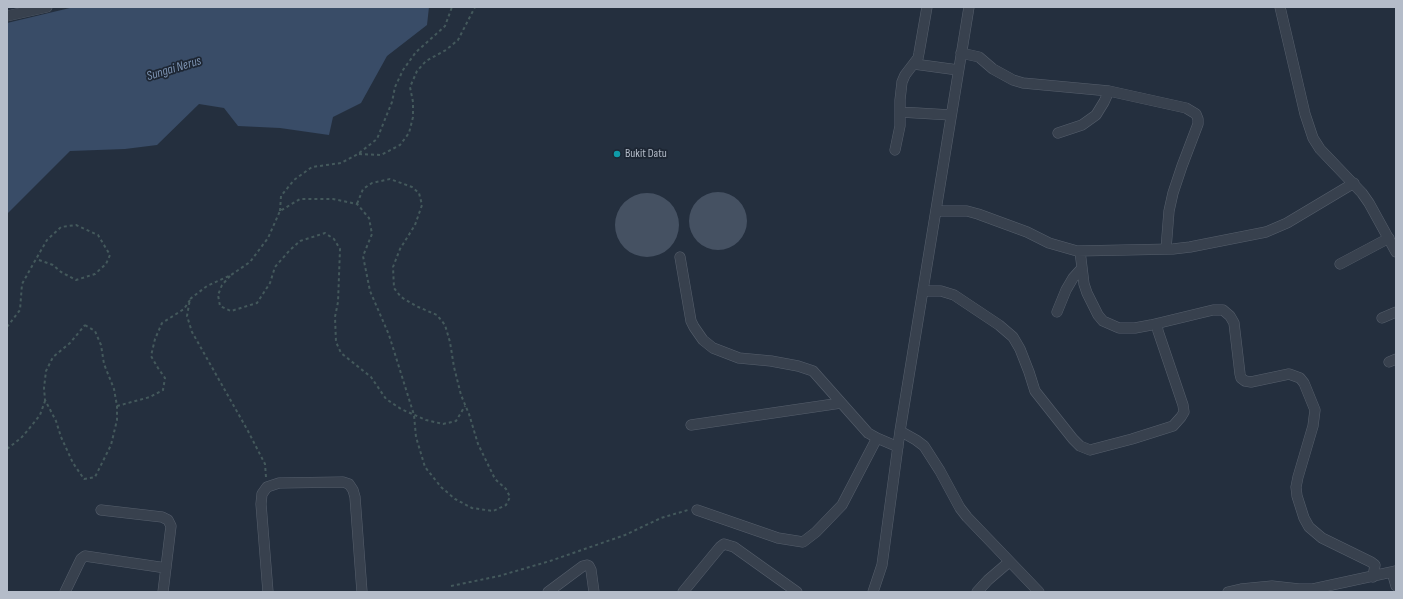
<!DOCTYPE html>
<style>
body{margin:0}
#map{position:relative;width:1403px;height:599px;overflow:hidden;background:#242f3e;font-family:"Sofia Sans Condensed",sans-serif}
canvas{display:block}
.frame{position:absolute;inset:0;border:8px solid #b4bcc9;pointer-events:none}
</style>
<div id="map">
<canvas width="1403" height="599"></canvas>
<div class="frame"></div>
</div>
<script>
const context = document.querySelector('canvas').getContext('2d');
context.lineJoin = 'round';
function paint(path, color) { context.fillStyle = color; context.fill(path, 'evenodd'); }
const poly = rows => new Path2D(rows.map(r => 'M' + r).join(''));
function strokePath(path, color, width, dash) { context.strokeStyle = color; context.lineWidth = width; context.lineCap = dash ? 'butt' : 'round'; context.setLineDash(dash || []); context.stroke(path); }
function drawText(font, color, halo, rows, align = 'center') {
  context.font = font + ' "Sofia Sans Condensed",sans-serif'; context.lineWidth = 3.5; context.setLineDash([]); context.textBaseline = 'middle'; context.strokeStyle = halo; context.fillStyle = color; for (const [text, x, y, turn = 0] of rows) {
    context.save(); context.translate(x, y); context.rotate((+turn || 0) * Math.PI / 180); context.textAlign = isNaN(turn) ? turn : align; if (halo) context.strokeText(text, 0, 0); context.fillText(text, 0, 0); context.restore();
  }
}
const water = poly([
 [74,7,429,7,427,25,387,56,361,103,333,117,329,135,280,128,238,126,224,108,199,104,157,145,125,149,70,151,7,214,7,23]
]);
const building = poly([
 '689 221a29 29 0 1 1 58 0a29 29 0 1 1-58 0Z',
 '615 225a32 32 0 1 1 64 0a32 32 0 1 1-64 0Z'
]);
const path = poly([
 [359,154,381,155,400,145,409,133,413,117,413,102,410,87,417,71,426,61,446,50,458,40,475,7],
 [280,211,281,196,294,180,312,167,341,163,358,154,377,139,392,102,395,87,403,70,416,52,445,26,452,7],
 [230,276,222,285,218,295,220,306,231,311,257,303,270,283,275,267,289,251,300,241,325,233,334,239,340,249,338,302,335,317,336,342,341,353,371,377,386,399,401,409,426,420,443,424,456,421,465,406],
 [85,325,95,331,101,345,104,364,114,389,117,406,117,420,111,445,95,477,84,479,73,463,61,437,56,421,45,400,44,388,46,371,53,357,70,343,85,325],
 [7,327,20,310,22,284,36,259,47,240,61,227,76,225,98,235,110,255,106,264,95,274,76,280,61,272,53,265,36,259],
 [117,406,150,397,163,390,165,378,158,368,151,356,155,339,162,323,184,309,190,300],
 [7,449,21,438,28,430,40,415,45,401],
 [266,477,265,464,248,431,192,332,187,316,190,299,207,286,231,275,250,262,268,238,280,211,300,199,333,199,357,204,369,218,372,234,363,256,370,291,389,335,414,415,416,437,425,467,441,487,455,499,472,508,493,511,506,505,510,497,506,489,495,479,478,444,469,414,461,395,454,367,450,342,445,325,437,315,416,306,401,297,394,288,393,267,400,249,415,225,422,205,419,193,412,187,390,179,372,183,363,189,357,204],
 [451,586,499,576,550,561,625,535,661,518,688,510]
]);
const minor = poly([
 [1280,7,1305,114,1313,138,1320,149,1362,193,1369,203,1396,252],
 [7,16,47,7],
 [961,53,979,57,993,69,1013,80,1023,83,1109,91,1186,108,1196,114,1198,119,1198,124,1182,166,1173,193,1169,211,1166,249],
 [914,64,958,70],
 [900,112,951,115],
 [1058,133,1082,125,1096,115,1104,102,1109,91],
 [895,150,900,126,900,100,902,82,905,75,918,58,919,53,927,7],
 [936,211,967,211,978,214,1027,232,1049,243,1077,251,1173,249,1190,247,1266,232,1287,223,1354,183],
 [1080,251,1084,284,1087,293,1098,315,1103,321,1119,328,1135,328,1151,325,1213,310,1223,310,1230,316,1234,323,1240,374,1241,378,1245,381,1251,382,1289,374,1300,378,1304,383,1315,410,1313,426,1298,477,1296,487,1297,496,1304,518,1309,527,1322,538,1371,562,1375,565,1373,577],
 [680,257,691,321,694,327,703,340,713,348,739,358,771,361,798,366,813,371,868,433,877,438,898,447],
 [1340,264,1389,238],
 [923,291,941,291,954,295,999,325,1013,337,1020,349,1029,372,1035,391,1073,439,1080,446,1090,450,1132,439,1173,426,1181,417,1184,412,1183,405,1158,331,1157,324],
 [1057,312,1066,290,1073,278,1082,268],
 [1382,318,1396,312],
 [1389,362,1396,359],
 [691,425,841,403],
 [900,431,916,440,924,446,940,471,960,508,967,517,1039,592],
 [101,510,162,517,168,520,171,526,163,592],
 [697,510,778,538,803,542,816,532,842,505,877,438],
 [1392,572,1396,586],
 [65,592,81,559,85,556,166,568],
 [268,592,261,504,262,494,267,487,279,483,343,482,349,484,353,490,355,497,362,592],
 [548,592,583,566,587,565,589,566,591,570,594,592],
 [683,592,720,547,724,544,734,547,797,592],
 [873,592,882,565,900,431,969,7],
 [977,592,988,580,1009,562],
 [1228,592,1241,589,1272,586,1299,589,1313,589,1396,571]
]);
const markers = [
 [617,154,4,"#0f9aa8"]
];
const poiNames = [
 ["Bukit Datu",625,154]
];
const waterNames = [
 ["Sungai Nerus",174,69,-17]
];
paint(water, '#394c67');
paint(building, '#455162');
strokePath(minor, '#565f6c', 11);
strokePath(path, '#44595c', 2, [3, 3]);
strokePath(minor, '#38414e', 10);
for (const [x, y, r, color] of markers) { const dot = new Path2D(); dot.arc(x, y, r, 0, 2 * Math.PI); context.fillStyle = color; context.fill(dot); strokePath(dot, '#1d2633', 1.5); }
drawText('12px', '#b4bcc9', '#1d2633', poiNames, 'left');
drawText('italic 13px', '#7c92b1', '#1d2633', waterNames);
</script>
